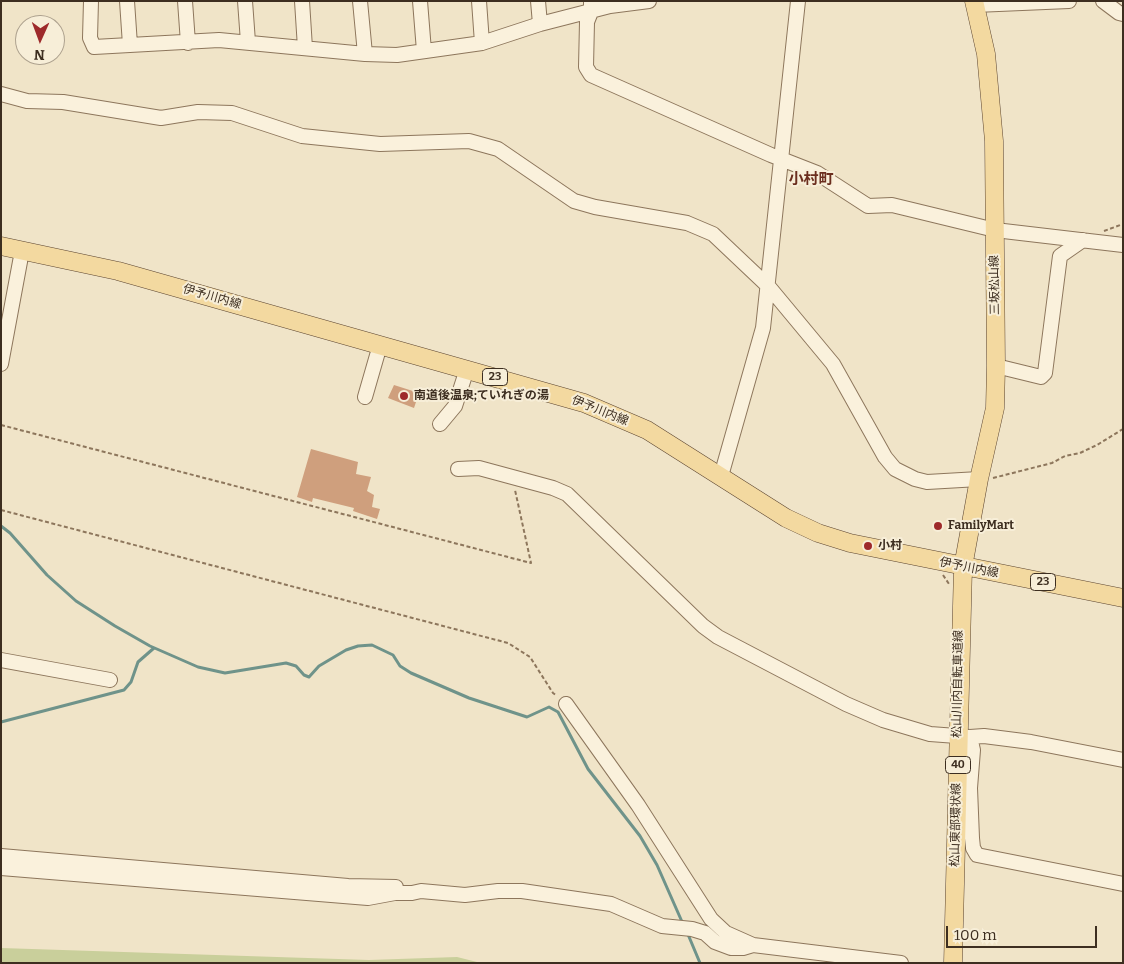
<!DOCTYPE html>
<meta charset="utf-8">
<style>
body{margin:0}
#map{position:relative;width:1124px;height:964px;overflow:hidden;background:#f0e4c8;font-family:Bitter,serif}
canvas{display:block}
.frame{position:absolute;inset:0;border:2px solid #3d2e20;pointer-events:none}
.north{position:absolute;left:15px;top:15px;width:50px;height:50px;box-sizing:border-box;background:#f7eed8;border:1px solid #ada18e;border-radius:50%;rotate:182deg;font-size:14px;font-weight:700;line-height:20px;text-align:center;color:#3d2e20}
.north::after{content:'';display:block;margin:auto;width:18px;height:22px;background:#9e2a2b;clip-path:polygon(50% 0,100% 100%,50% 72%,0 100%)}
.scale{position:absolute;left:946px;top:926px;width:151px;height:22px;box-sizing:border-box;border:2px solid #3d2e20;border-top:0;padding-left:6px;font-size:15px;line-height:18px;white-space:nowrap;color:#3d2e20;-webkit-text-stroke:4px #f7eed8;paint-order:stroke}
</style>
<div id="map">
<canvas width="1124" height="964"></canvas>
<div class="frame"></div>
<div class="north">N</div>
<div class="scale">100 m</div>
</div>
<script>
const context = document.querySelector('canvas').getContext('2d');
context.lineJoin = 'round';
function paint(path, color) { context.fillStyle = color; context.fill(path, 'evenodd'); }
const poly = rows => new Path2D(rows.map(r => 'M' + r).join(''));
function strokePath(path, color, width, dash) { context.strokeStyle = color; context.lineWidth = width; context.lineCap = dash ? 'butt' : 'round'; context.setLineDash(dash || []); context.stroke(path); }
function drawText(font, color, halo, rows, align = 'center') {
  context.font = font + ' Bitter,"Noto Sans JP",serif'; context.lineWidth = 4; context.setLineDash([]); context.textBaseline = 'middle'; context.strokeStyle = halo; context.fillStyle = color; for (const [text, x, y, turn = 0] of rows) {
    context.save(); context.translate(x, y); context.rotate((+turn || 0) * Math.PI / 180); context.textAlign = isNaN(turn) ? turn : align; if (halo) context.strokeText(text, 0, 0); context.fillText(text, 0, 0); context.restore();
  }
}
const green = poly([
 [1,948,369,960,457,957,481,963,1,963]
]);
const stream = poly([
 [1,526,10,533,47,575,76,601,115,626,150,646,198,667,225,673,286,663,296,666,304,675,309,677,319,666,346,650,358,646,372,645,393,655,400,666,411,673,469,698,527,717,549,707,558,712,588,769,640,836,657,865,683,924],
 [1,722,124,690,131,682,138,662,154,648],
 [687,932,700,963]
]);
const building = poly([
 [394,385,419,393,414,408,388,398],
 [311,449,358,462,356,474,371,477,367,491,374,495,372,507,380,509,377,519,353,511,354,508,313,498,312,502,297,497]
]);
const path = poly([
 [1104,231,1123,224],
 [1,425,531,563,515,490],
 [993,478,1052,463,1065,456,1080,453,1097,445,1123,429],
 [1,510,508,643,530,657,553,693,557,696],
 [943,575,949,584]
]);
const minor = poly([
 [91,1,90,38,94,47,219,40,365,54,397,55,482,43,540,24,610,6,649,1],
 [127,1,130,45],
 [185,1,188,43],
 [245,1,248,42],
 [302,1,305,48],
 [360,1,365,54],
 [420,1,424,51],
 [479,1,482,43],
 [538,1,540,24],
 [591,1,591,12,587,22,586,67,591,75,771,155,817,173,868,206,892,205,995,230,1123,245],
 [1103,1,1119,13,1123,14],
 [975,5,1069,1],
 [1,94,27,101,63,102,161,118,198,112,232,113,302,136,380,144,469,141,498,149,574,201,595,207,687,223,713,234,769,287,833,364,885,457,895,469,915,479,927,482,979,479],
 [1,364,22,251],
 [996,366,1041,377,1045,373,1060,256,1083,240],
 [365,397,380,345],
 [440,424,455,406,467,369],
 [458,469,479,468,553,488,567,494,703,626,718,637,846,704,883,720,930,734,970,737,984,736,1031,742,1123,760],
 [721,476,763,328,798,1],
 [1,660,110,680],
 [566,704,638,805,711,919,726,933,753,945,901,963],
 [970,737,973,750,970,788,972,838,973,848,977,855,1123,884],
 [1,856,348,886,396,887],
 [1,868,368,898,395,893,412,893,421,891,465,895,498,891,522,891,611,904,662,926,692,929,705,933,715,942,731,948,743,948,753,945]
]);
const major = poly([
 [1,246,118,271,584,403,647,430,786,518,818,533,850,543,1123,598],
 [953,963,963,567,979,479,995,408,996,366,994,141,986,54,974,1]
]);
const markers = [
 [404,396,5,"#9e2a2b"],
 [938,526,5,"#9e2a2b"],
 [868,546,5,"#9e2a2b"]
];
const shields = [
 [495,377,25],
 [1043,582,25],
 [958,765,25]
];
const shieldNames = [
 ["23",495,377],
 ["23",1043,582],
 ["40",958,765]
];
const streetNames = [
 ["三坂松山線",995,285,-91],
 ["伊予川内線",212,297,16],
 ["伊予川内線",600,411,22],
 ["伊予川内線",969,568,11],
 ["松山川内自転車道線",958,684,-89],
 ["松山東部環状線",956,825,-89]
];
const poiNames = [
 ["南道後温泉;ていれぎの湯",414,396],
 ["FamilyMart",948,526],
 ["小村",878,546]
];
const quarterNames = [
 ["小村町",811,180]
];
paint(green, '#c9cf9b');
strokePath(stream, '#6f938a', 3);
paint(building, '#cf9f7d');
strokePath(minor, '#8d765c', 16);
strokePath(major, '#5b4430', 19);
strokePath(path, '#8d765c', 2, [4, 2.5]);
strokePath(minor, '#faf1dc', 14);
strokePath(major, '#f3d9a0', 18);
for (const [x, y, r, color] of markers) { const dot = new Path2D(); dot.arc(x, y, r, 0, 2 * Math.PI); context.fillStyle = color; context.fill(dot); strokePath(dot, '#f7eed8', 2); }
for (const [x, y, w] of shields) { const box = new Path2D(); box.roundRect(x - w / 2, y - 8.5, w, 17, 4); context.fillStyle = '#f7eed8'; context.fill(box); strokePath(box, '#3d2e20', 1); }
drawText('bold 11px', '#3d2e20', null, shieldNames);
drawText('12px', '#3d2e20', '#f7eed8', streetNames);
drawText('bold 12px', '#3d2e20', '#f7eed8', poiNames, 'left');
drawText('bold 15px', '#6b2e1e', '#f7eed8', quarterNames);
</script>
